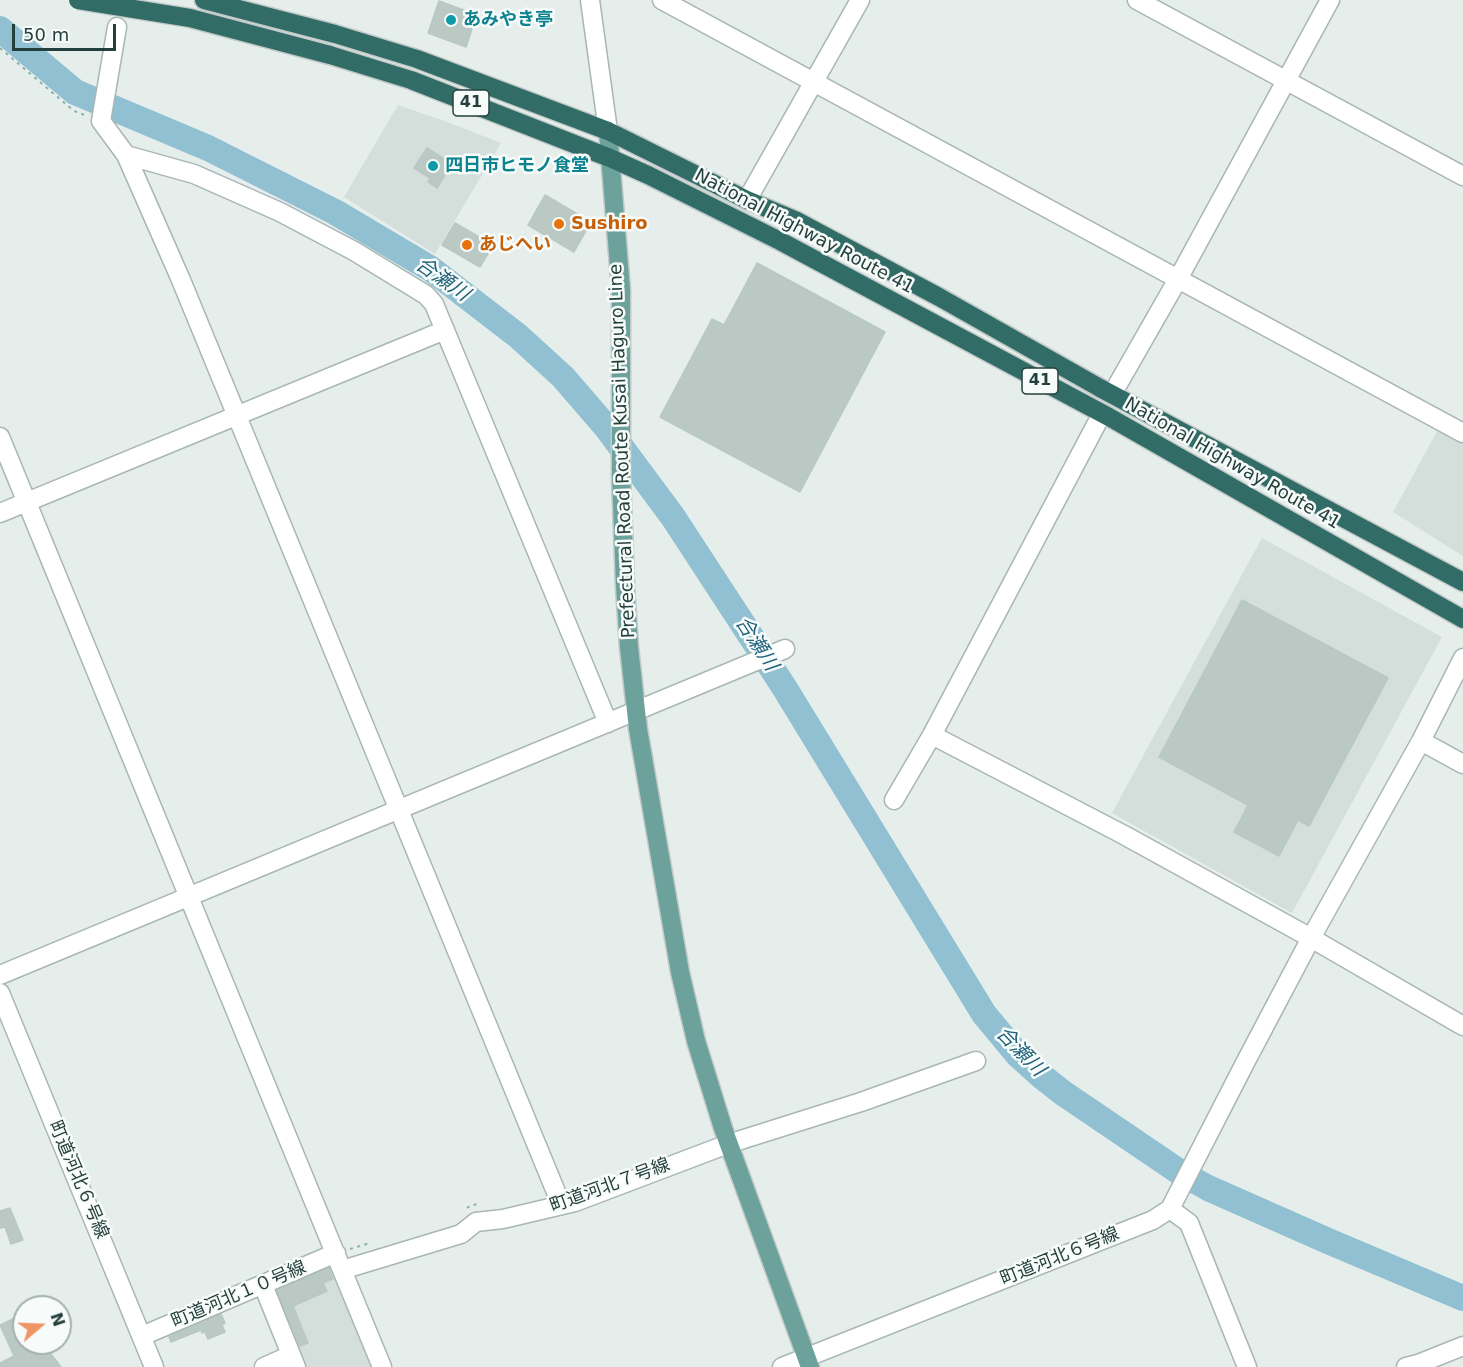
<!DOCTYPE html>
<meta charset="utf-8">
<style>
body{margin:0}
#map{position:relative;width:1463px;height:1367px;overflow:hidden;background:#e6eeec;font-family:"DejaVu Sans",sans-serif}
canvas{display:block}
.north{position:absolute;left:12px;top:1295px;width:60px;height:60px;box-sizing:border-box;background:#f7fbf9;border:2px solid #a3b0ad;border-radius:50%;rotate:71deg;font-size:16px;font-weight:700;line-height:24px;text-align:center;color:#25403c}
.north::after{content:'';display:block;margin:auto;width:21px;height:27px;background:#ee9665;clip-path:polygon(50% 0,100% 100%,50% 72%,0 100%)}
.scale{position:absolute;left:12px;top:24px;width:104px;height:27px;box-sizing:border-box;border:3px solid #25403c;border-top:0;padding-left:8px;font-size:18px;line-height:21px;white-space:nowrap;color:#25403c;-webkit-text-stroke:4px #f7fbf9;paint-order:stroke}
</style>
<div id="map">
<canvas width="1463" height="1367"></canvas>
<div class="north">N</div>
<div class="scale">50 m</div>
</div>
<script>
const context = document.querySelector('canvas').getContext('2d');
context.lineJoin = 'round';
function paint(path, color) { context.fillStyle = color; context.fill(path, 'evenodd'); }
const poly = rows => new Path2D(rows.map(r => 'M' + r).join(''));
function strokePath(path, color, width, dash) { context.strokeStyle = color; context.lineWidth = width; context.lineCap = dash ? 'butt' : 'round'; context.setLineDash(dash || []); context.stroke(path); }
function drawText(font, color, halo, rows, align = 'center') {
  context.font = font + ' "DejaVu Sans","Noto Sans JP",sans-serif'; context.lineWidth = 5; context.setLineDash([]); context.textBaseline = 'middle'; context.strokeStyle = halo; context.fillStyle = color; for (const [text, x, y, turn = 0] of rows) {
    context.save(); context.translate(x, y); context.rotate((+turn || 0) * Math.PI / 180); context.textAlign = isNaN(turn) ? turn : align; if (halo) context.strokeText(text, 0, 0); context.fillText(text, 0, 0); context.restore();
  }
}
const built = poly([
 [398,105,450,123,501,143,435,254,344,197],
 [1442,422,1463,434,1463,556,1393,512],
 [1262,538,1442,637,1292,913,1112,813],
 [328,1261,378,1367,301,1367,268,1286]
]);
const river = poly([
 [0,29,75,92,208,148,335,212,431,269,518,336,563,377,607,428,673,517,784,687,984,1014,1018,1055,1040,1075,1063,1093,1181,1173,1208,1188,1328,1241,1463,1298]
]);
const building = poly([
 [439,1,472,13,467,27,472,29,466,47,428,33,439,1],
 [427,148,452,164,437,188,428,182,430,178,414,168,427,148],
 [545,195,591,222,574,252,528,225,545,195],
 [455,223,493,245,480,267,442,245,455,223],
 [757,263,885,332,800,492,660,417,712,319,724,325,757,263],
 [1242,600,1388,678,1309,826,1298,820,1279,856,1234,832,1248,805,1159,757,1242,600],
 [10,1208,23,1240,11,1244,5,1227,0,1228,0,1211,10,1208],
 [329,1268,333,1279,323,1283,327,1291,293,1306,308,1343,300,1346,277,1290,329,1268],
 [221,1314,225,1323,222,1325,225,1332,208,1339,205,1332,202,1333,201,1330,171,1342,169,1337,221,1314],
 [17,1317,24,1334,24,1343,33,1343,39,1354,48,1350,61,1367,0,1367,0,1363,14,1356,0,1325,17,1317]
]);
const path = poly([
 [0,48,74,111,87,116],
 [467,1208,471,1205,481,1204],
 [350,1249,370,1243]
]);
const minor = poly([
 [590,0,608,131],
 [662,0,1463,433],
 [1137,0,1463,176],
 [117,27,101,121,126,155,181,280,556,1192],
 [126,155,194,174,280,212,354,251,426,295,434,304,608,723],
 [747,200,860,0],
 [1118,384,1178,279,1330,0],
 [0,437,342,1270],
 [0,513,445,330],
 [932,735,1124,835,1311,938,1463,1026],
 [1421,741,1463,764],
 [894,800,932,735,1097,423],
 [0,975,785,649],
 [0,993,154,1367],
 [1170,1209,1245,1063,1311,938,1421,741,1463,658],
 [263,1285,296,1367],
 [142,1336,336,1253],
 [264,1367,291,1355],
 [382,1367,342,1270,461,1234,476,1222,503,1219,575,1202,728,1144,861,1102,976,1061],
 [782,1367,1153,1220,1170,1209,1189,1223,1247,1367],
 [1406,1367,1418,1364,1463,1346]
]);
const major = poly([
 [608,131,621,290,621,475,625,586,629,647,638,729,680,972,696,1041,723,1128,810,1367]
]);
const highway = poly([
 [204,0,335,34,417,59,608,131,747,200,795,220,939,297,1100,388,1463,582],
 [330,55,411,80,610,158,648,175,780,241,1109,417,1463,619]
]);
const highwayBridge = poly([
 [78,0,190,18,330,55]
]);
const markers = [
 [451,20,6,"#0f9aa8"],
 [433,166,6,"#0f9aa8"],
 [559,224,6,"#e8710a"],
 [467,245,6,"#e8710a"]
];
const shields = [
 [471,103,36],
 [1040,381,36]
];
const shieldNames = [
 ["41",471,103],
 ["41",1040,381]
];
const cultureNames = [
 ["あみやき亭",463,20],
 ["四日市ヒモノ食堂",445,166]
];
const foodNames = [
 ["Sushiro",571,224],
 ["あじへい",479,245]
];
const streetNames = [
 ["National Highway Route 41",804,232,28],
 ["Prefectural Road Route Kusai Haguro Line",623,451,-92],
 ["National Highway Route 41",1232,464,30],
 ["町道河北６号線",78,1180,67],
 ["町道河北７号線",610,1186,-20],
 ["町道河北６号線",1060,1257,-22],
 ["町道河北１０号線",239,1295,-23]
];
const waterNames = [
 ["合瀬川",442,280,35],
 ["合瀬川",756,644,57],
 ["合瀬川",1020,1052,46]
];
paint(built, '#d4dedb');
strokePath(river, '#90c0d1', 26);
paint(building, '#bbc9c5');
strokePath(building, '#b8c8c3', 1.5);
strokePath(minor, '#a8b6b4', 21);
strokePath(major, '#c2cac8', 21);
strokePath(highway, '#c2cac8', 21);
strokePath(path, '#87b1a9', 2, [3, 4.5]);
strokePath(minor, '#fff', 18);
strokePath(major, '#6ca29b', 18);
strokePath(highway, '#316c67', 18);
strokePath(highwayBridge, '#c2cac8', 21, []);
strokePath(highwayBridge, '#316c67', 18);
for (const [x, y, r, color] of markers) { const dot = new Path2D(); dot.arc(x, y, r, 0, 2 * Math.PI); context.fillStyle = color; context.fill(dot); strokePath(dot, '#f7fbf9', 2); }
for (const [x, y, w] of shields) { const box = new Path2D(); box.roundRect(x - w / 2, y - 13, w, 26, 4.5); context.fillStyle = '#f7fbf9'; context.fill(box); strokePath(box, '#25403c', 1.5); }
drawText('bold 16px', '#25403c', null, shieldNames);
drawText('bold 18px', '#0d838f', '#f7fbf9', cultureNames, 'left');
drawText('bold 18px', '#c56008', '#f7fbf9', foodNames, 'left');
drawText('18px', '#25403c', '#f7fbf9', streetNames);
drawText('italic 20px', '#20627c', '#f7fbf9', waterNames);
</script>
